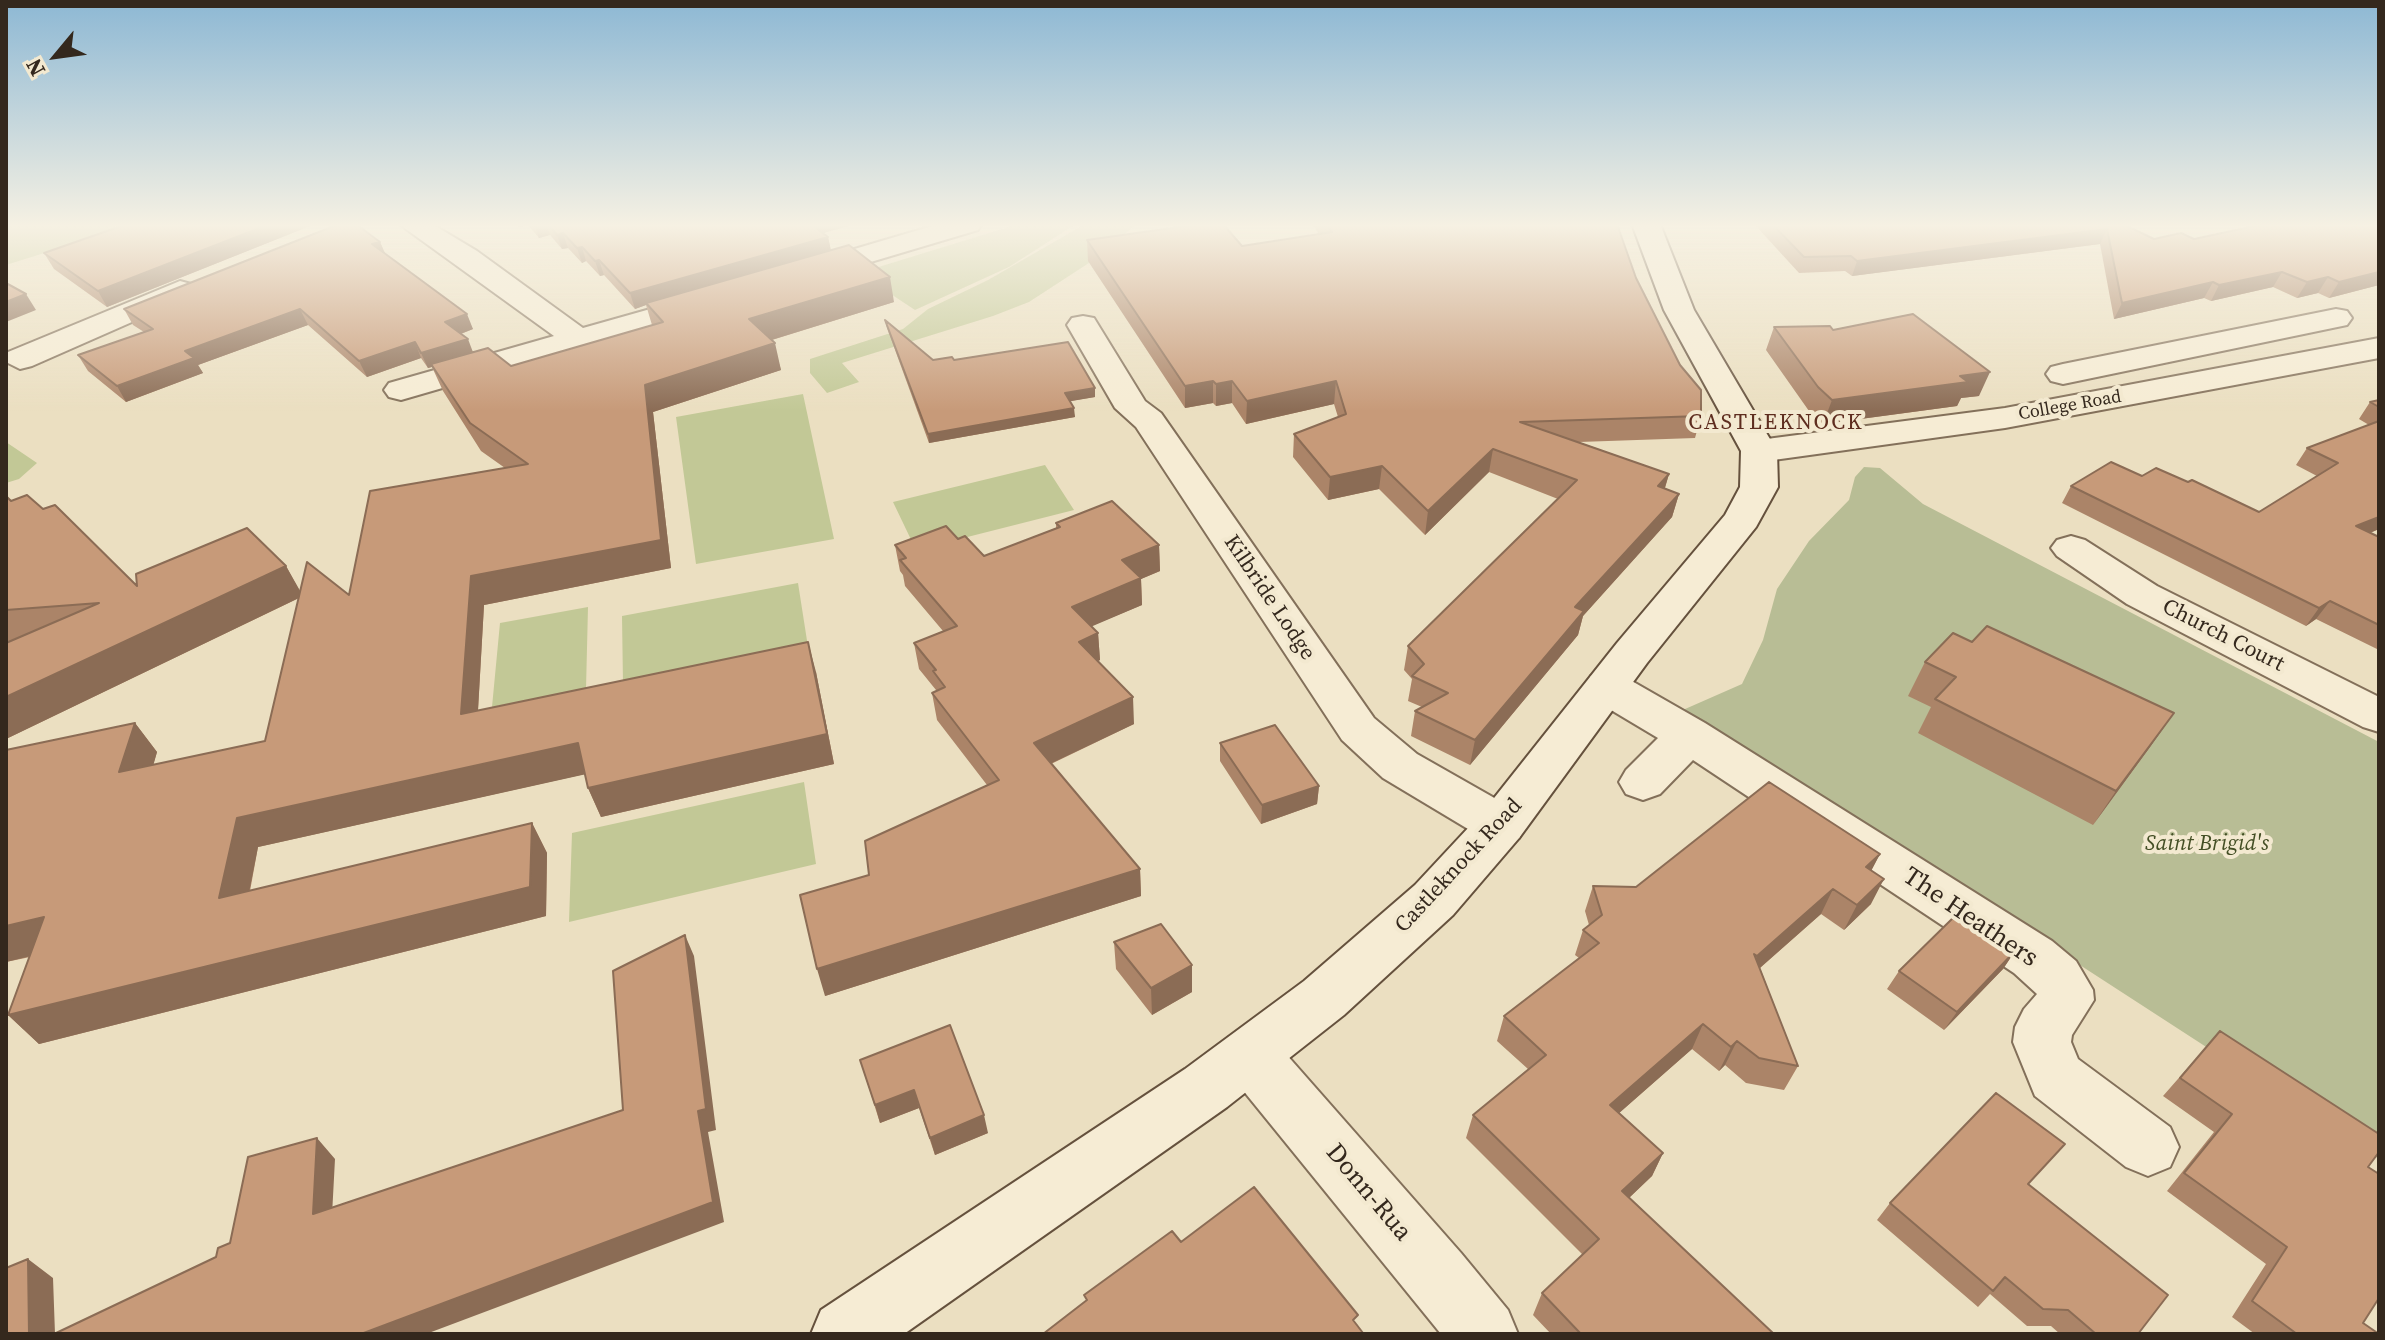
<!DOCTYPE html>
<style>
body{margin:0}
#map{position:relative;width:2385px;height:1340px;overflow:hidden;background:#ebdfc1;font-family:"Source Serif 4",serif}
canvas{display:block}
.frame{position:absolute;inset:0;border:8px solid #34281d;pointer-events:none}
.north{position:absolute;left:16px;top:16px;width:80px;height:80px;-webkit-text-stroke:6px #f3e9d0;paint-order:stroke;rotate:241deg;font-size:22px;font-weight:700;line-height:32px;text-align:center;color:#34281d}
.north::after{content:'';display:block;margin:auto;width:28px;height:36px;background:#34281d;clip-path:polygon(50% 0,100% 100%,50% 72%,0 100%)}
</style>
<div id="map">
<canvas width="2385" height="1340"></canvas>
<div class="frame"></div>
<div class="north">N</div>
</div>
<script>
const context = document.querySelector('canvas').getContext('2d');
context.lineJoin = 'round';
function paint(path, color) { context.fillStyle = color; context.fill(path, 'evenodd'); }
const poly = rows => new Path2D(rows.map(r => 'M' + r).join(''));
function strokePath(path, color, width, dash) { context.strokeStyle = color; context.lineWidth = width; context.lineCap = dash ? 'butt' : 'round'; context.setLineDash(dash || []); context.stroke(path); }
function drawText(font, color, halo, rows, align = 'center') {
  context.font = font + ' "Source Serif 4",serif'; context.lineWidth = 8; context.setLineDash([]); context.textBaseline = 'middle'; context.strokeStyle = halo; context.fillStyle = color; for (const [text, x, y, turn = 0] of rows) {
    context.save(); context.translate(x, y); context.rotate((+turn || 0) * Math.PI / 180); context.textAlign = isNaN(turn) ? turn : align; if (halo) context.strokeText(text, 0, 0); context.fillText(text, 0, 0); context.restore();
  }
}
const green = poly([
 [6,224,114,224,115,231,6,265],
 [1018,224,1076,224,1009,267,915,310,859,273],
 [1085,224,1137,224,1092,261,1029,302,993,316,842,363,859,382,827,393,810,373,810,359,903,329,928,309,988,280],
 [803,394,834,539,696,564,676,417],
 [6,442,37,463,19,479,6,483],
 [1045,465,1074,510,916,550,893,502],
 [798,583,808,647,623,684,622,616],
 [588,607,586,689,492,707,500,623],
 [804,782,816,864,569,922,572,833]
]);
const cemetery = poly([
 [1864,467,1880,468,1923,504,2379,742,2379,1159,2049,945,1676,713,1742,684,1763,640,1777,589,1809,541,1849,500,1855,477]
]);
const minor = poly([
 [399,224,432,224,477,251,583,328,707,293,718,296,722,302,718,308,401,400,389,397,384,390,389,383,554,336,399,224],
 [939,224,982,224,978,230,817,278,807,281,797,278,792,272,797,266,939,224],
 [180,281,191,284,195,290,191,296,32,366,20,369,6,362,8,352,180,281],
 [2336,309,2347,311,2352,318,2347,325,2063,384,2051,381,2046,374,2051,367,2063,364,2336,309],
 [1083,316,1094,318,1145,401,1161,413,1374,718,1417,754,1519,812,1526,825,1519,838,1501,844,1483,838,1383,778,1342,740,1136,427,1115,408,1067,325,1072,318,1083,316],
 [2071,536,2085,540,2157,586,2379,697,2379,732,2363,727,2127,604,2057,556,2051,548,2057,540,2071,536],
 [1607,672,1623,676,1705,723,2052,941,2076,961,2093,990,2094,1000,2072,1035,2071,1042,2078,1059,2170,1127,2179,1147,2170,1167,2148,1176,2126,1167,2035,1096,2013,1042,2015,1027,2024,1009,2037,994,2014,973,1693,760,1660,794,1643,800,1626,794,1619,782,1626,770,1658,738,1591,698,1585,687,1591,676,1607,672],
 [1250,1029,1271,1037,1461,1253,1508,1310,1518,1334,1441,1334,1229,1073,1221,1055,1229,1037,1250,1029]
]);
const tertiary = poly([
 [2379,338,2379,358,2005,428,1759,462,1746,459,1741,451,1746,443,1759,440,2005,408,2379,338]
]);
const secondary = poly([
 [1632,224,1660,224,1694,310,1777,451,1778,487,1756,527,1647,663,1519,838,1453,915,1344,1015,1227,1107,904,1334,811,1334,821,1310,1185,1069,1304,981,1415,885,1483,812,1617,643,1725,515,1740,487,1741,451,1664,310,1632,224]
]);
const wall = poly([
 [127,224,315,224,107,307,54,269,44,253],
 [517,224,856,224,823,233,828,237,831,250,894,302,772,340,781,370,653,412,671,568,484,605,478,711,816,672,834,764,601,817,588,788,585,774,258,847,250,891,532,823,547,853,546,916,39,1044,8,1015,30,957,6,962,135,723,157,752,153,765,265,741,299,598,6,739,6,643,10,641,6,642,6,496,11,501,43,509,137,586,286,566,300,592,349,595,505,468,481,451,443,391,432,367,428,368,421,358,367,377,308,325,198,365,203,373,126,402,88,371,78,355,144,332,133,325,124,309,380,242,385,253,473,329,461,334,473,352,511,366,652,325,646,305,635,309,604,275,600,276,586,261,582,263,568,248,562,249,550,235,539,238,528,225,519,227],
 [1312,224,1617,224,1636,278,1701,416,1695,438,1579,442,1669,474,1665,488,1679,494,1672,517,1583,616,1578,635,1470,765,1411,736,1415,711,1422,707,1408,701,1412,679,1404,670,1408,646,1558,499,1489,472,1425,535,1379,489,1328,500,1293,457,1294,434,1338,417,1334,404,1246,424,1232,403,1216,406,1213,403,1185,408,1088,261,1087,240,1242,246,1319,234],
 [1756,224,2123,224,2154,239,2194,239,2379,224,2379,285,2329,298,2318,293,2297,298,2273,287,2211,301,2204,298,2114,319,2100,244,1852,276,1845,271,1799,273,1755,225],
 [885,320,933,360,954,360,1095,388,1095,397,1070,401,1075,417,929,443,887,328],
 [1774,327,1833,330,1979,396,1961,398,1957,406,1823,424,1809,411,1766,350],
 [2379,400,2379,529,2370,533,2379,537,2379,650,2316,619,2306,626,2062,503,2071,486,2142,476,2188,482,2259,512,2317,476,2296,465,2307,448,2369,425,2359,419,2370,402],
 [1056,523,1159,545,1160,571,1141,579,1142,605,1091,626,1098,633,1100,660,1098,661,1134,724,1051,764,1140,869,1141,896,825,996,869,875,987,785,937,720,932,693,936,691,936,690,919,669,914,643,943,631,905,586,903,575,900,571,895,545,958,539,984,556,1056,528],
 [1972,642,2174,713,2150,747,2093,825,1918,733,1931,707,1908,696,1925,662],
 [1220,743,1319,786,1317,804,1261,824,1220,761],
 [1880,854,1871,870,1871,904,1844,930,1821,914,1760,968,1798,1066,1784,1090,1746,1083,1725,1065,1719,1071,1692,1049,1619,1113,1663,1153,1652,1176,1629,1198,1774,1334,1551,1334,1533,1315,1542,1293,1583,1255,1466,1138,1473,1115,1528,1069,1497,1041,1504,1016,1579,958,1575,955,1583,930,1589,925,1585,911,1593,886,1636,887],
 [1114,942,1192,965,1192,992,1152,1015,1116,969],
 [2015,951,2003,969,1944,1030,1887,989,1899,971],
 [2220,1031,2368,1167,2363,1323,2379,1334,2255,1334,2232,1317,2266,1264,2167,1191,2214,1132,2163,1096],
 [860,1060,988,1133,935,1155,919,1108,880,1123],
 [2029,1185,2138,1334,2060,1334,2051,1326,2027,1326,1990,1294,1978,1307,1877,1220,1890,1203]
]);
const shadedWall = poly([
 [270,224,315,224,107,307,98,291],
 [518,224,527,224,528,225,519,227],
 [534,224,546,224,550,235,539,238],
 [809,224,856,224,812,236],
 [2107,229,2100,244,1852,276,1857,261],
 [563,233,568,248,562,249,557,235],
 [828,237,831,252,646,303,646,305,635,309,630,293],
 [380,242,386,256,372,244],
 [582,247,586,261,582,263,577,248],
 [599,260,604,275,600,276,595,261],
 [2282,272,2273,287,2211,301,2219,285],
 [2379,272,2379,285,2329,298,2339,282],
 [890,277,894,302,755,345,749,319],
 [2328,277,2318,293,2297,298,2307,282],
 [2213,282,2204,298,2114,319,2122,303],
 [26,294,36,310,6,322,6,302],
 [300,309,308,325,198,365,203,373,126,402,117,386,185,351],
 [467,314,473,329,452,337,445,322],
 [468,339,474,355,428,368,421,353],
 [415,342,421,358,367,377,359,361],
 [775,343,781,370,653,412,671,568,484,605,476,744,461,714,471,576,645,385],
 [1990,372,1979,396,1961,398,1957,406,1823,424,1832,400,1960,376],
 [1213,381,1213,403,1185,408,1185,386],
 [1232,381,1232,403,1216,406,1216,384],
 [1336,381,1334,404,1246,424,1247,401],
 [1095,388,1095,397,1066,402,1065,393],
 [1074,408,1075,417,929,443,928,434],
 [1493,449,1489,472,1425,535,1428,511],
 [1382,466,1379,489,1328,500,1330,477],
 [1669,474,1662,497,1658,486],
 [1679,494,1672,517,1583,616,1578,635,1470,765,1475,740,1575,607],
 [2379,517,2379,529,2343,544,2356,526],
 [1159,545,1160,571,1141,579,1142,605,1074,634,1072,607,1122,560],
 [286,566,303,596,6,739,6,697],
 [2330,601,2316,619,2306,626,2319,608],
 [1098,633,1100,660,1081,669,1079,642],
 [808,642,816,672,834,764,601,817,588,788],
 [1133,697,1134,724,1037,770,1034,743],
 [2174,713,2150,747,2093,825,2116,791],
 [135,723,157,752,143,802,119,772],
 [578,743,591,773,258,847,242,928,219,898,237,818],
 [1319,786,1317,804,1261,824,1262,805],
 [532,823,547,853,546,916,39,1044,8,1015],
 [1880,854,1867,879,1866,867],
 [1140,869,1141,896,825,996,817,969],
 [1884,879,1871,904,1844,930,1857,905],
 [1833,889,1821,914,1745,981,1757,956],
 [44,917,72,946,6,962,6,926],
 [685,935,694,956,716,1130,708,1132,724,1222,426,1334,361,1334,698,1111],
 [2015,951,2003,969,1944,1030,1957,1012],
 [1192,965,1192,992,1152,1015,1151,988],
 [1703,1024,1692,1049,1601,1129,1610,1105],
 [1737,1041,1725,1065,1719,1071,1731,1047],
 [914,1090,919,1108,880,1123,875,1105],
 [984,1115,988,1133,935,1155,930,1138],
 [317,1138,335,1159,331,1234,313,1214],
 [1663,1153,1652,1176,1612,1214,1622,1191],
 [28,1259,53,1278,55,1334,29,1334]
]);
const building = poly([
 [127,224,270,224,98,291,44,253,127,224],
 [339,224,356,224,380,242,372,244,467,314,445,322,468,339,421,353,415,342,359,361,300,309,185,351,194,358,117,386,78,355,153,329,124,309,339,224],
 [548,224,811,224,828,237,630,293,599,260,595,261,582,247,577,248,563,233,557,235,548,224],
 [1200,224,1223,224,1242,246,1332,232,1327,224,1617,224,1636,278,1680,365,1701,390,1701,416,1520,422,1669,474,1658,486,1679,494,1575,607,1584,611,1475,740,1415,711,1448,693,1412,676,1424,664,1408,646,1577,480,1493,449,1428,511,1382,466,1330,477,1294,434,1346,414,1336,381,1247,401,1232,381,1216,384,1213,381,1185,386,1087,240,1200,224],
 [1772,224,2123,224,2154,239,2181,233,2194,239,2264,224,2379,224,2379,272,2339,282,2328,277,2307,282,2282,272,2219,285,2213,282,2122,303,2107,229,1857,261,1851,256,1804,257,1772,224],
 [849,245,890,277,749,319,775,343,645,385,661,540,471,576,461,714,808,642,827,734,588,788,578,743,237,818,219,898,532,823,530,887,8,1015,44,917,6,926,6,750,135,723,119,772,265,741,307,562,349,595,370,491,528,464,470,423,431,364,488,348,511,366,663,322,646,303,849,245],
 [6,283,26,294,6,302,6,283],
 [1913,314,1990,372,1960,376,1968,382,1832,400,1818,387,1774,327,1830,326,1833,330,1913,314],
 [885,320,933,360,952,357,954,360,1068,342,1095,388,1065,393,1074,408,928,434,885,320],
 [2379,400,2379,407,2370,402,2379,400],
 [2379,421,2379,517,2356,526,2379,537,2379,625,2330,601,2319,608,2071,486,2111,462,2142,476,2156,468,2188,482,2192,480,2259,512,2338,463,2307,448,2379,421],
 [27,495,43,509,55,505,137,586,136,574,247,528,286,566,6,697,6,643,99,603,6,610,6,496,11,501,27,495],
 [1112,501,1159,545,1122,560,1141,578,1072,607,1098,633,1079,642,1133,697,1034,743,1140,869,817,969,800,895,869,875,865,841,999,780,932,693,945,687,933,671,936,670,914,643,957,626,900,560,906,558,895,545,946,526,958,539,965,536,984,556,1060,527,1056,523,1112,501],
 [1987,626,2174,713,2116,791,1935,699,1956,677,1925,662,1953,633,1972,642,1987,626],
 [1275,725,1319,786,1262,805,1220,743,1275,725],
 [1769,782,1880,854,1866,867,1884,879,1857,905,1833,889,1757,956,1754,954,1798,1066,1759,1058,1737,1041,1731,1047,1703,1024,1610,1105,1663,1153,1622,1191,1774,1334,1581,1334,1542,1293,1599,1239,1473,1115,1546,1055,1504,1016,1599,943,1583,930,1602,915,1593,886,1636,887,1769,782],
 [1958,913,2015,951,1957,1012,1899,971,1958,913],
 [1161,924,1192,965,1151,988,1114,942,1161,924],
 [685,935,706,1109,698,1111,713,1202,361,1334,54,1334,216,1257,218,1248,230,1243,248,1157,317,1138,313,1214,623,1110,613,971,685,935],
 [950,1025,984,1115,930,1138,914,1090,875,1105,860,1060,950,1025],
 [2220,1031,2379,1134,2379,1152,2368,1167,2379,1174,2379,1298,2363,1323,2379,1334,2297,1334,2252,1301,2287,1247,2184,1173,2232,1114,2180,1078,2220,1031],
 [1996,1093,2065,1144,2028,1184,2168,1295,2138,1334,2096,1334,2068,1310,2043,1309,2005,1277,1993,1291,1890,1203,1996,1093],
 [1254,1187,1358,1315,1353,1320,1363,1333,1362,1334,1043,1334,1087,1300,1084,1295,1172,1231,1181,1242,1254,1187],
 [28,1259,29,1334,6,1334,6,1268,28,1259]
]);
const farStreetnames = [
 ["College Road",2070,406,-10]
];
const farQuarternames = [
 ["CASTLEKNOCK",1776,423]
];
const streetNames = [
 ["Kilbride Lodge",1269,598,56],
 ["Church Court",2223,636,27],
 ["Castleknock Road",1459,866,-47]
];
const parkNames = [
 ["Saint Brigid's",2207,844]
];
const nearStreetnames = [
 ["The Heathers",1970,918,34],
 ["Donn-Rua",1368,1193,50]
];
paint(green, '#c2c896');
paint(cemetery, '#b8bd95');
strokePath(minor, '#83705a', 4);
strokePath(tertiary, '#83705a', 4);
strokePath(secondary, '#65513d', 4);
paint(minor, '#f6ecd4');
paint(tertiary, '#f6ecd4');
paint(secondary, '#f6ecd4');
paint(wall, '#ab8468');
paint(shadedWall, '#8b6c55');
paint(building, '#c79a79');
strokePath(building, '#8b6c55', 2);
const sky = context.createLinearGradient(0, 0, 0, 411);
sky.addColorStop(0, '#8db8d4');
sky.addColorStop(0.55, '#f6f1e3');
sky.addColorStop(1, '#f6f1e300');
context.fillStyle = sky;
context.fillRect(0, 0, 2385, 411);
drawText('18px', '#34281d', '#f3e9d0', farStreetnames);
context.letterSpacing = '2px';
drawText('22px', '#5e2d1f', '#f3e9d0', farQuarternames);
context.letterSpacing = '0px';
drawText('22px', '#34281d', '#f3e9d0', streetNames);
drawText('italic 22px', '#444f25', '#f3e9d0', parkNames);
drawText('26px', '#34281d', '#f3e9d0', nearStreetnames);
</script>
